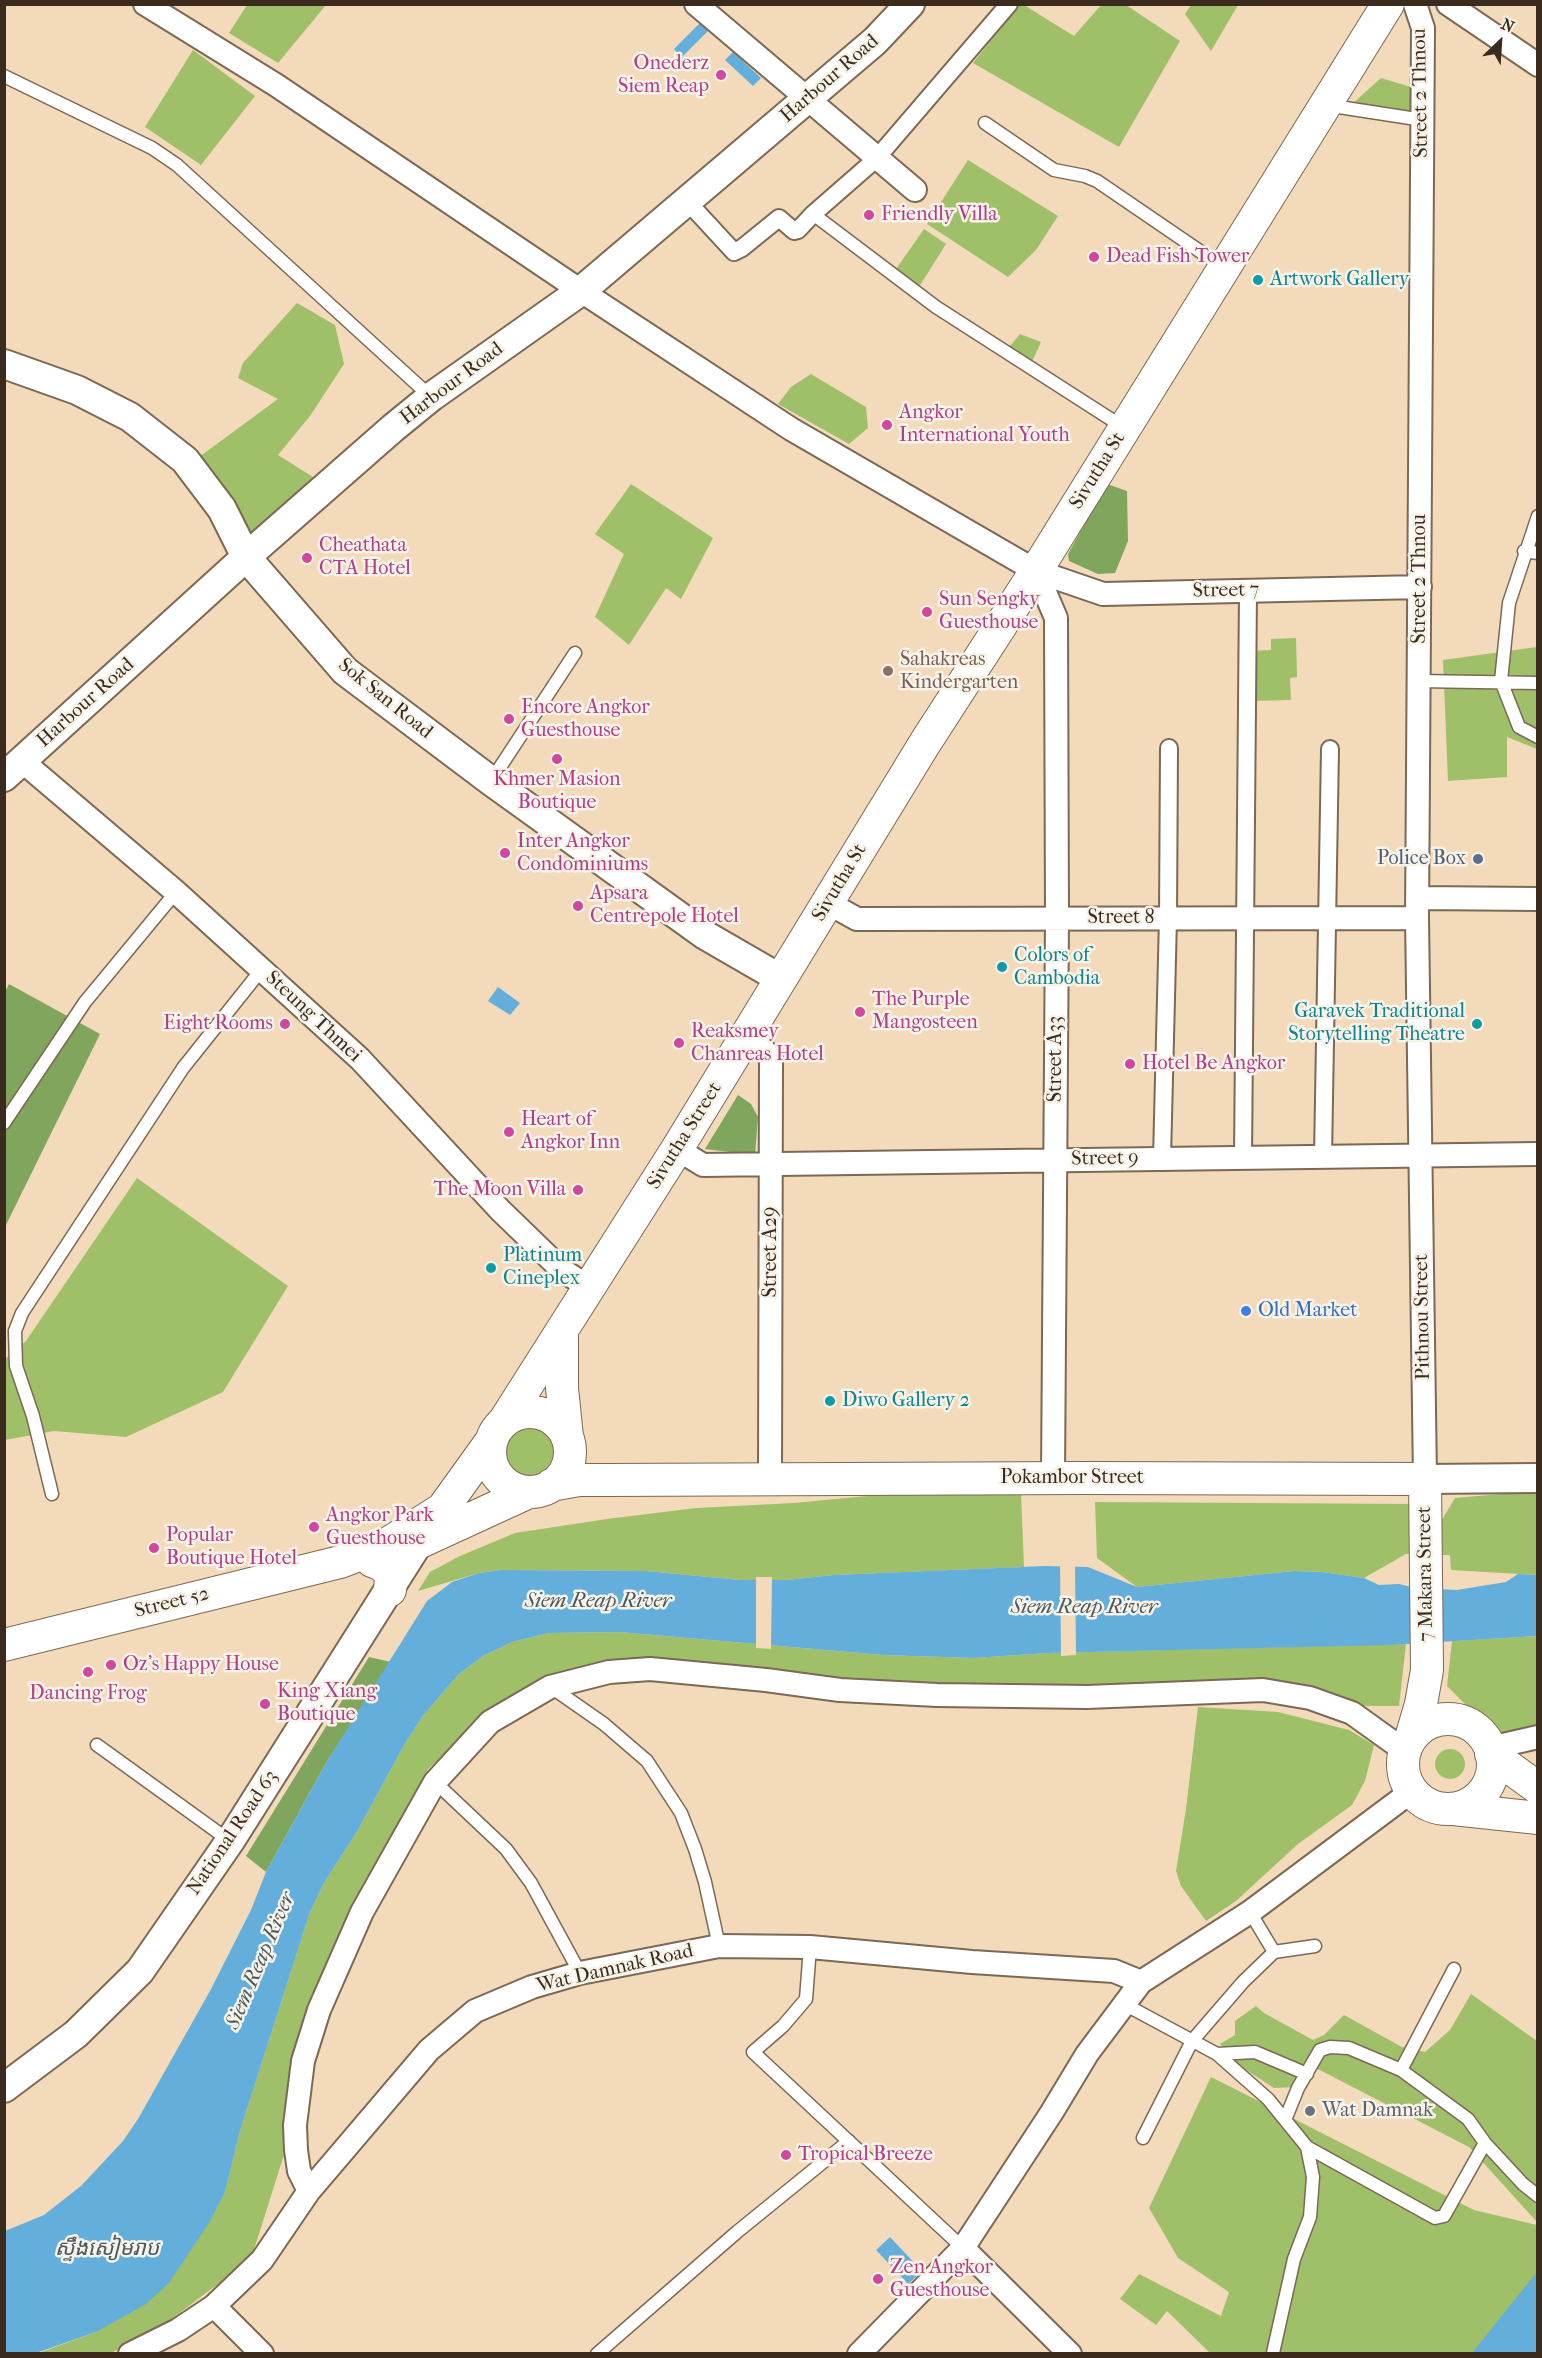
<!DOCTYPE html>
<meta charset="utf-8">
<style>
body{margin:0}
#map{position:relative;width:1542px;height:2358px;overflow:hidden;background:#f3daba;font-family:"IM FELL French Canon",serif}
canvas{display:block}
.frame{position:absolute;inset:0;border:6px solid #3b2a1e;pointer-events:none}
.north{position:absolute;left:1470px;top:12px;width:60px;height:60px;-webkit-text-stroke:4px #f7f3e8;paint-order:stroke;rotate:25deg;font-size:16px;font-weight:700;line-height:24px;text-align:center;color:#3b2a1e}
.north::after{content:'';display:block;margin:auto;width:21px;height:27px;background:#3b2a1e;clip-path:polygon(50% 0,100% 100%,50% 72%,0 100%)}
</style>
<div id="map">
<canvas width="1542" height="2358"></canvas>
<div class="frame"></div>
<div class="north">N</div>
</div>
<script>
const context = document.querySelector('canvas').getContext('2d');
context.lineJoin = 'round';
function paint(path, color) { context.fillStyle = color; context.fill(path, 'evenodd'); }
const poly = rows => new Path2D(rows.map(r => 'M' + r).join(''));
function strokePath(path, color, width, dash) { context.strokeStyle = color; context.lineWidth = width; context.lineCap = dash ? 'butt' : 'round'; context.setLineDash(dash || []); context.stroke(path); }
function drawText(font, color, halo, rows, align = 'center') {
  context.font = font + ' "IM FELL French Canon","Noto Sans Khmer",serif'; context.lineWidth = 5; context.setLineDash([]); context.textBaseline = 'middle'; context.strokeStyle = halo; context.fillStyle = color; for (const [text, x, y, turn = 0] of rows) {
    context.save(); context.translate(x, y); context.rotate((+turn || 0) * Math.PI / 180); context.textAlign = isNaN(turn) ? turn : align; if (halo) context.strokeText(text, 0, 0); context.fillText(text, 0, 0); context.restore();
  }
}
const green = poly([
 [247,5,247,4,326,5,278,63,229,33],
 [1019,5,1024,5,1074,36,1101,5,1126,5,1180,41,1119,147,973,63],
 [1191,5,1238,5,1211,51,1185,14],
 [193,50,255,96,201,165,145,127],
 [1381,78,1411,87,1418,108,1408,114,1351,105],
 [968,160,1058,216,1036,250,1008,277,927,224],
 [924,229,946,244,919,287,896,269],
 [297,303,335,325,344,364,310,416,278,455,313,477,303,501,250,538,199,457,278,399,238,378,243,363],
 [1020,334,1041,342,1030,366,1005,352],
 [811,374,866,407,868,428,849,444,778,404,791,387],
 [631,484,713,538,681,599,666,588,629,645,595,617,624,554,595,534],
 [1296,638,1297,677,1290,678,1291,700,1250,701,1249,651,1271,650,1271,639],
 [1537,647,1537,749,1507,737,1507,777,1448,781,1443,660],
 [137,1178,288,1286,223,1392,126,1437,54,1431,5,1440,4,1360,26,1341],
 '506 1452a24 24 0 1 1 48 0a24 24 0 1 1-48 0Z',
 [930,1490,1021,1493,1024,1567,834,1575,786,1580,740,1580,646,1571,501,1570,479,1573,418,1591,430,1572,460,1556,515,1533,607,1519,696,1508,794,1503],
 [1537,1491,1537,1575,1451,1570,1450,1555,1432,1555,1437,1528,1455,1498],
 [1095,1502,1413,1504,1418,1554,1406,1554,1364,1578,1322,1572,1294,1571,1137,1587,1097,1558],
 [619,1632,883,1655,974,1658,1048,1653,1406,1644,1399,1706,1350,1706,1215,1684,1092,1694,835,1681,618,1664,482,1719,428,1769,369,1886,251,2259,145,2339,110,2353,36,2354,96,2332,225,2192,240,2131,310,1912,324,1883,358,1830,403,1747,422,1717,458,1675,483,1656,512,1642,549,1633],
 [1537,1636,1537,1730,1505,1738,1491,1730,1447,1686,1452,1641],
 [1198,1707,1278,1712,1349,1730,1374,1745,1365,1781,1352,1805,1298,1844,1236,1901,1206,1921,1181,1886,1176,1871,1186,1809],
 '1435 1764a15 15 0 1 1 30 0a15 15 0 1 1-30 0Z',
 [1471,1994,1537,2041,1537,2222,1469,2147,1312,2066,1297,2087,1274,2088,1237,2064,1220,2044,1235,2035,1235,2021,1256,2006,1264,2013,1313,2040,1324,2035,1344,2015,1402,2047,1425,2052,1450,2030],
 [1211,2077,1474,2210,1537,2225,1537,2353,1210,2353,1167,2311,1156,2325,1120,2299,1139,2274,1221,2316,1229,2292,1178,2258,1149,2208]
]);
const forest = poly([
 [1107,484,1127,491,1128,541,1115,573,1098,574,1069,561,1068,554],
 [9,984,100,1034,5,1227,4,994],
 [738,1095,751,1104,758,1117,755,1155,705,1149],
 [369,1657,391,1662,326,1763,266,1872,246,1856]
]);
const water = poly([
 [700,23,708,31,682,57,674,49],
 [733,52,761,78,753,86,725,60],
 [498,987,520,1003,510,1015,488,1001],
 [1045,1566,1088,1567,1137,1587,1294,1571,1322,1572,1364,1578,1379,1585,1399,1584,1415,1588,1457,1590,1506,1582,1518,1574,1537,1575,1537,1636,1390,1645,1048,1653,974,1658,883,1655,619,1632,549,1633,512,1642,483,1656,458,1675,422,1717,403,1747,358,1830,324,1883,310,1912,240,2131,225,2192,209,2223,169,2283,146,2304,96,2332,36,2353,5,2354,5,2231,44,2215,81,2186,123,2141,138,2119,210,1991,251,1910,266,1872,326,1763,427,1601,452,1582,479,1573,501,1570,646,1571,740,1580,786,1580,834,1575],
 [890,2237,922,2271,908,2284,876,2250],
 [1537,2272,1537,2353,1472,2353]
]);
const pier = poly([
 [1060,1564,1075,1564,1076,1655,1061,1656],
 [756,1577,772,1577,771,1649,756,1648]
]);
const service = poly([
 [4,76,152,148,177,165,431,397],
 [1326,105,1423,120],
 [985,123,1054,170,1085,176,1097,181,1223,267],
 [813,214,936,307,1123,427],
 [1538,516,1509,603,1501,681,1519,727,1538,737],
 [1524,551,1538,553],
 [1419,681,1538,683],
 [491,781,575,653],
 [4,1123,85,1002,176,892],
 [52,1494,33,1416,16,1366,15,1331,22,1313,183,1068,262,969],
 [551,1687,604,1724,647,1761,681,1813,695,1849,705,1882,719,1946],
 [97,1745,230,1841],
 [435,1782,506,1849,531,1883,580,1973],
 [810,1947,806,1999,783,2026,753,2052,963,2248],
 [1274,1952,1315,1946],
 [1124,2004,1217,2054,1268,2099,1307,2147,1313,2177,1310,2217,1294,2259,1273,2353],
 [1217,2054,1255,2052,1307,2074],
 [1401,2070,1454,1969],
 [1285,2120,1298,2088,1320,2050,1330,2047,1349,2048,1401,2070,1468,2119,1485,2143,1523,2184,1538,2196],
 [1143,2138,1192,2041,1243,1982,1274,1952,1250,1912],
 [1307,2147,1435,2218,1444,2216,1485,2143],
 [597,2354,737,2232,849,2141]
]);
const pedestrian = poly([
 [686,200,734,252,742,248,779,218,794,231,798,230,813,214,876,159,1009,4],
 [1243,1157,1248,592],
 [1323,1157,1330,749],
 [1162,1158,1168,918,1169,748]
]);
const minor = poly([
 [145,4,276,85,581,291,791,429,1036,571,1103,594,1420,587],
 [696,4,915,190],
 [1415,4,1423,28,1417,918,1425,1479],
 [1448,4,1538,65],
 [1036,571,1056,618,1057,918,1053,1478],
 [22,761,176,892,360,1059,500,1210,562,1270,590,1288],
 [1418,898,1538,899],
 [828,903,857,919,1417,918],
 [750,1032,771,1059,770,1479],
 [677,1149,703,1165,1538,1154],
 [1490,1748,1538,1737],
 [309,2191,299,2171,296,2150,295,2125,303,2061,319,2010,362,1912,435,1782,490,1722,550,1687,609,1672,650,1669,766,1680,840,1690,937,1695,1087,1697,1263,1690,1310,1698,1352,1713,1405,1751],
 [963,2248,1070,2354],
 [214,2306,262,2354],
 [130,2354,178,2330,214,2306,262,2260,309,2191,429,2050,475,2011,532,1987,580,1973,719,1946,810,1947,972,1962,1114,1971,1141,1982],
 [859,2354,963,2248,1052,2112,1087,2054,1141,1982,1250,1912,1412,1791]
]);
const tertiary = poly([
 [4,364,77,390,130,417,185,460,222,509,246,557,345,671,491,781,705,935,781,979],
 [4,777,246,557,393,428,431,397,581,291,875,41,910,4],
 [1425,1479,1538,1478],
 [4,2088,76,2034,140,1971,230,1841,419,1542]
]);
const secondary = poly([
 [562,1334,562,1388,567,1437],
 '490 1452a40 40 0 1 1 80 0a40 40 0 1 1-80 0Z',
 [505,1420,677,1149,925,743,1036,571,1388,4],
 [551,1485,579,1480,607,1480,1084,1478,1425,1479,1427,1670,1421,1704,1411,1738],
 [428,1529,492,1440],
 [418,1543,529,1492],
 [372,1561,380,1564,389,1571,391,1577,390,1590],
 [4,1645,340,1562,387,1544,439,1511],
 '1403 1764a45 45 0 1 1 90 0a45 45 0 1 1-90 0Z',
 [1491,1754,1538,1788],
 [1453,1809,1538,1818]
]);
const markers = [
 [721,75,6,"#d1479c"],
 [869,215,6,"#d1479c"],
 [1094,257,6,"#d1479c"],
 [1258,280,6,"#0f9aa8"],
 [887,425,6,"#d1479c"],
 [307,558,6,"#d1479c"],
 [927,612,6,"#d1479c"],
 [888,671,6,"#8d6e63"],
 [509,719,6,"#d1479c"],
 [557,759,6,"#d1479c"],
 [505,853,6,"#d1479c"],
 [1478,859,6,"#5c6f8a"],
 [578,906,6,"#d1479c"],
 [1002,967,6,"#0f9aa8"],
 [860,1012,6,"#d1479c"],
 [285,1024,6,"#d1479c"],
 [1477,1024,6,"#0f9aa8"],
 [679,1043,6,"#d1479c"],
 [1130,1064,6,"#d1479c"],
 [509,1132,6,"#d1479c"],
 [578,1190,6,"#d1479c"],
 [491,1268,6,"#0f9aa8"],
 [1246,1311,6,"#3f7fe0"],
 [830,1401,6,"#0f9aa8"],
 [314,1527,6,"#d1479c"],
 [154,1548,6,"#d1479c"],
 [111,1665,6,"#d1479c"],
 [88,1672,6,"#d1479c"],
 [265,1704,6,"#d1479c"],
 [1310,2111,6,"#6b7280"],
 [786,2155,6,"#d1479c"],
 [878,2279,6,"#d1479c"]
];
const hotelNames = [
 ["Onederz",709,64,"right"],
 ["Siem Reap",709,87,"right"],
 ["Friendly Villa",881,215],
 ["Dead Fish Tower",1106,257],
 ["Angkor",899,413],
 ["International Youth",899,436],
 ["Cheathata",319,546],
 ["CTA Hotel",319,569],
 ["Sun Sengky",939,600],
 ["Guesthouse",939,623],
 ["Encore Angkor",521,708],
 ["Guesthouse",521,731],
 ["Khmer Masion",557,780,"center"],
 ["Boutique",557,803,"center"],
 ["Inter Angkor",517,842],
 ["Condominiums",517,865],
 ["Apsara",590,894],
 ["Centrepole Hotel",590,917],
 ["The Purple",872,1000],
 ["Mangosteen",872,1023],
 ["Eight Rooms",273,1024,"right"],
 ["Reaksmey",691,1032],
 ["Chanreas Hotel",691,1055],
 ["Hotel Be Angkor",1142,1064],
 ["Heart of",521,1120],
 ["Angkor Inn",521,1143],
 ["The Moon Villa",566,1190,"right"],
 ["Angkor Park",326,1516],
 ["Guesthouse",326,1539],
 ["Popular",166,1536],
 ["Boutique Hotel",166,1559],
 ["Oz's Happy House",123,1665],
 ["King Xiang",277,1692],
 ["Boutique",277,1715],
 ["Dancing Frog",88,1694,"center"],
 ["Tropical Breeze",798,2155],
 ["Zen Angkor",890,2268],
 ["Guesthouse",890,2291]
];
const streetNames = [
 ["Harbour Road",830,79,-41],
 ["Street 2 Thnou",1421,93,-91],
 ["Harbour Road",452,384,-37],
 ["Sivutha St",1098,471,-58],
 ["Street 2 Thnou",1420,579,-90],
 ["Street 7",1226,591,-1],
 ["Sok San Road",385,699,39],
 ["Harbour Road",86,703,-42],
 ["Sivutha St",840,883,-59],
 ["Street 8",1121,918],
 ["Steung Thmei",313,1017,43],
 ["Street A33",1056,1059,-90],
 ["Sivutha Street",685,1136,-58],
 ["Street 9",1105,1159,-1],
 ["Street A29",771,1252,-90],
 ["Pithnou Street",1423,1317,-91],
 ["Pokambor Street",1072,1478],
 ["7 Makara Street",1426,1574,-91],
 ["Street 52",172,1603,-14],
 ["National Road 63",233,1833,-56],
 ["Wat Damnak Road",615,1969,-13]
];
const cultureNames = [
 ["Artwork Gallery",1270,280],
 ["Colors of",1014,956],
 ["Cambodia",1014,979],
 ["Garavek Traditional",1465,1012,"right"],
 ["Storytelling Theatre",1465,1035,"right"],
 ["Platinum",503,1256],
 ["Cineplex",503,1279],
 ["Diwo Gallery 2",842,1401]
];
const educationNames = [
 ["Sahakreas",900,660],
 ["Kindergarten",900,683]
];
const serviceNames = [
 ["Police Box",1466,859]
];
const shopNames = [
 ["Old Market",1258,1311]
];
const worshipNames = [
 ["Wat Damnak",1322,2111]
];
const waterNames = [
 ["Siem Reap River",598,1602],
 ["Siem Reap River",1084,1608],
 ["Siem Reap River",261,1961,-67],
 ["ស្ទឹងសៀមរាប",107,2250]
];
paint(green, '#9fc068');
paint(forest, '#7fa65c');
paint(water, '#63aedb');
paint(pier, '#f3daba');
strokePath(service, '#7b6855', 15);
strokePath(pedestrian, '#7b6855', 20);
strokePath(minor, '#7b6855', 26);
strokePath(tertiary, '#7b6855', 32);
strokePath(secondary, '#7b6855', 34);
strokePath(service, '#fff', 12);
strokePath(pedestrian, '#fff', 16);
strokePath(minor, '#fff', 22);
strokePath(tertiary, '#fff', 28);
strokePath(secondary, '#fff', 32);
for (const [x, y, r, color] of markers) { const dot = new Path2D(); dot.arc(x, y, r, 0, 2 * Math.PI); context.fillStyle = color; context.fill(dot); strokePath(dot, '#f7f3e8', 2); }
drawText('20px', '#b23c85', '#f7f3e8', hotelNames, 'left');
drawText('20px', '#3b2a1e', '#f7f3e8', streetNames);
drawText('20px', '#0d838f', '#f7f3e8', cultureNames, 'left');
drawText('20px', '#785e54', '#f7f3e8', educationNames, 'left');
drawText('20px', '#4e5e75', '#f7f3e8', serviceNames, 'right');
drawText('20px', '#366cbe', '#f7f3e8', shopNames, 'left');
drawText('20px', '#5b616d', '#f7f3e8', worshipNames, 'left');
drawText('italic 21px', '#495860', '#f7f3e8', waterNames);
</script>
